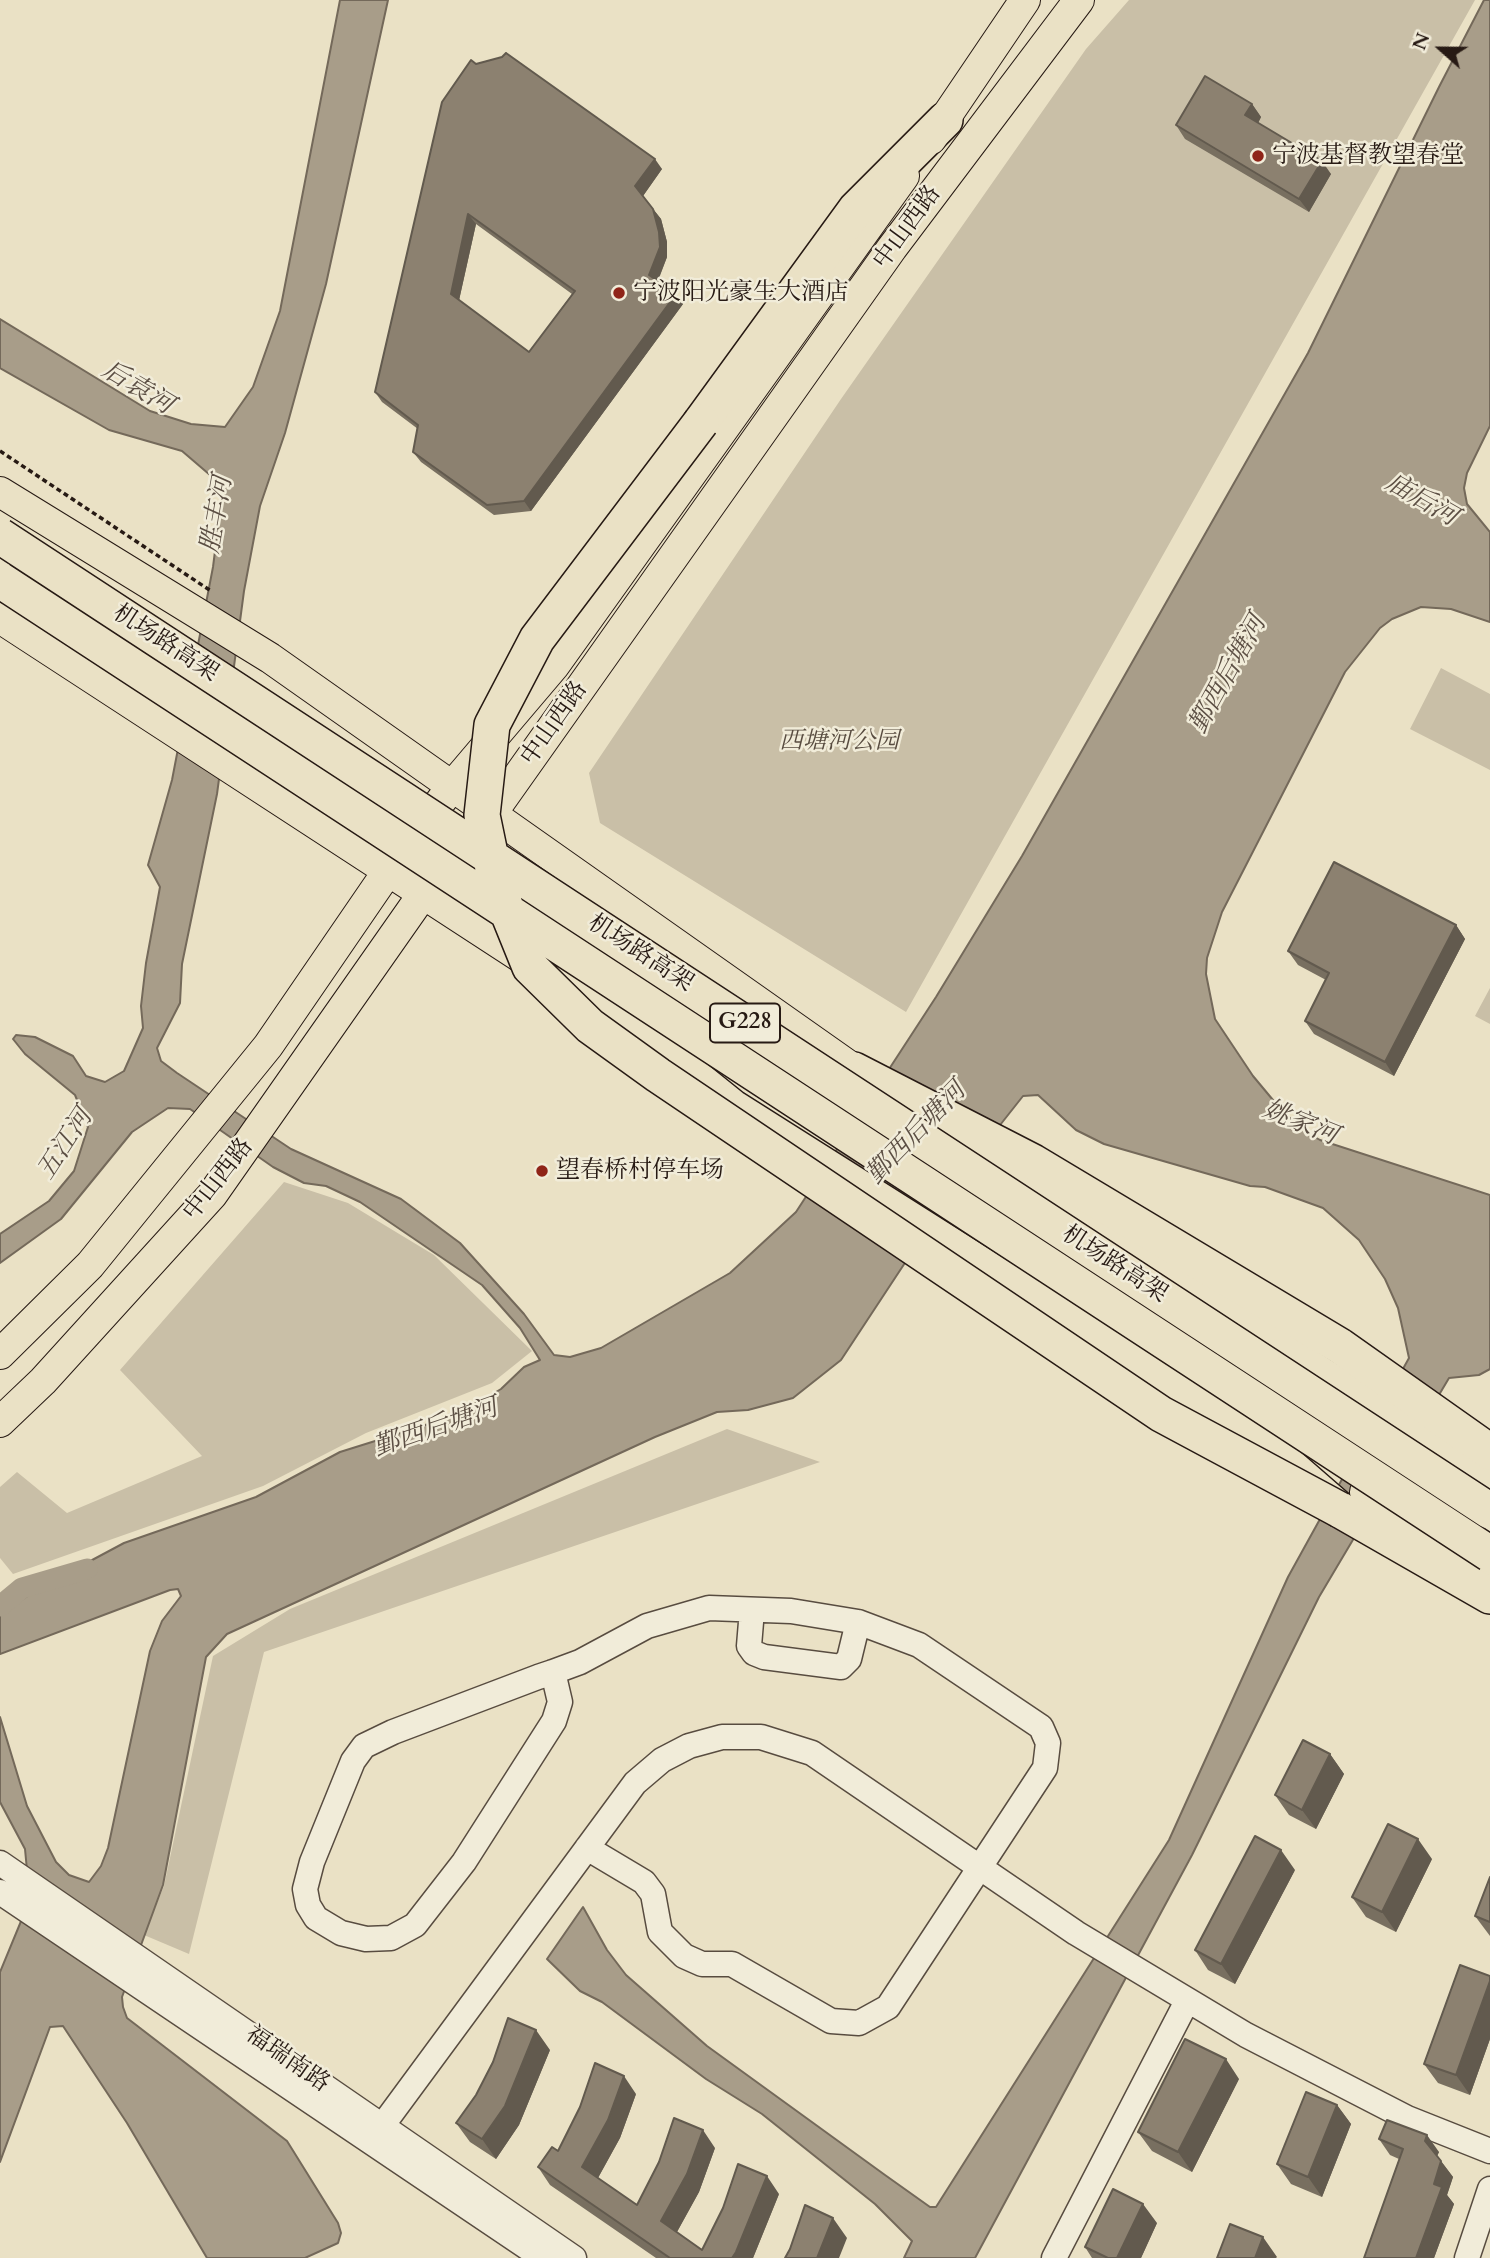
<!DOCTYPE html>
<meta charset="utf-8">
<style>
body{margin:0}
#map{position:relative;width:1490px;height:2258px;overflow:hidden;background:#eae1c5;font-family:Cardo,serif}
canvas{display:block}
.north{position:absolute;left:1406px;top:14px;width:70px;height:70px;-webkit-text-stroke:5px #f1ecd9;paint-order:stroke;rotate:291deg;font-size:19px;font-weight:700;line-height:28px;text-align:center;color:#271a14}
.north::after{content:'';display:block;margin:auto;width:24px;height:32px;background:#271a14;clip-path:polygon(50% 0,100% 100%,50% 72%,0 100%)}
</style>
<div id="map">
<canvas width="1490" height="2258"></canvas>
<div class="north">N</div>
</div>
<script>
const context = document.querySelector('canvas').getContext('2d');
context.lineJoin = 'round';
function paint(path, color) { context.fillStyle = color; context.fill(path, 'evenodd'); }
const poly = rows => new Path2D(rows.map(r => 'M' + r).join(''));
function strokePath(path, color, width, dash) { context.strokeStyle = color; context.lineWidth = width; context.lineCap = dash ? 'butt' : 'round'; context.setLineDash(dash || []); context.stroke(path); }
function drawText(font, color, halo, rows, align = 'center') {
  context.font = font + ' Cardo,"Noto Serif SC",serif'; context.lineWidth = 5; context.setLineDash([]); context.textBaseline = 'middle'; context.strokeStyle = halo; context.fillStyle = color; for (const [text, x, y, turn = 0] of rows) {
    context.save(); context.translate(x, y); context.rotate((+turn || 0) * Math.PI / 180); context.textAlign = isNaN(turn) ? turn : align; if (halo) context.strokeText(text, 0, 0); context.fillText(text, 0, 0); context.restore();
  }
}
const green = poly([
 [1129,0,1475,0,906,1012,600,823,589,773,841,399,1086,49],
 [1441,668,1490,694,1490,770,1410,729],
 [1490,988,1490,1024,1475,1016],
 [284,1182,348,1203,434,1255,532,1351,492,1383,366,1433,263,1486,13,1574,0,1558,0,1487,17,1472,67,1513,202,1456,120,1370],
 [727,1429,820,1462,264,1652,189,1954,144,1935,164,1886,213,1656,290,1609]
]);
const water = poly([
 [340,0,388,0,326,284,285,433,260,506,244,591,217,794,182,964,180,1003,157,1048,161,1061,177,1073,291,1149,401,1199,460,1243,524,1314,554,1355,570,1357,601,1348,730,1273,796,1212,936,997,1022,856,1308,353,1439,87,1484,0,1490,0,1490,426,1467,473,1464,488,1467,504,1490,532,1490,622,1451,609,1421,607,1392,619,1380,628,1345,672,1222,912,1207,958,1206,974,1215,1019,1253,1076,1283,1112,1306,1132,1320,1140,1490,1195,1490,1369,1479,1375,1449,1378,1319,1597,1192,1855,975,2258,904,2258,912,2241,875,2204,762,2114,706,2079,602,2002,580,1991,547,1959,583,1907,607,1950,626,1975,707,2046,885,2175,930,2207,936,2207,1169,1840,1288,1577,1409,1358,1398,1308,1385,1279,1359,1240,1323,1208,1265,1187,1250,1186,1104,1144,1076,1130,1038,1095,1023,1096,974,1158,841,1360,793,1398,748,1410,717,1412,655,1437,227,1634,206,1657,163,1885,122,1997,123,2007,127,2018,287,2141,338,2223,341,2233,338,2243,305,2258,207,2258,127,2123,63,2026,50,2027,0,2162,0,1972,24,1914,28,1881,25,1849,0,1802,0,1717,27,1806,56,1862,69,1875,89,1882,101,1866,108,1848,150,1651,162,1621,181,1596,178,1589,170,1590,0,1654,0,1615,36,1590,124,1543,256,1497,340,1452,423,1426,481,1401,501,1389,524,1367,540,1360,520,1328,482,1285,360,1202,326,1186,304,1183,273,1167,190,1109,168,1108,132,1132,61,1219,0,1263,0,1234,49,1201,74,1171,88,1127,75,1095,25,1054,13,1039,16,1035,35,1037,73,1056,86,1076,105,1082,124,1071,143,1028,141,1006,146,963,160,887,148,865,172,780,213,567,222,496,210,475,182,451,109,430,0,368,0,319,150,411,191,424,225,427,253,387,280,311,340,0]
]);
const canal = poly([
 [0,1606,22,1588,87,1569]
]);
const path = poly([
 [0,451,211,591]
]);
const minor = poly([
 [752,1610,749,1646,754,1653,764,1657,841,1667,849,1659,858,1622],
 [553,1672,560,1702,554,1721,464,1862,415,1925,391,1938,366,1939,341,1933,316,1918,308,1905,305,1889,312,1862,353,1761,364,1746,393,1732,538,1677,553,1672,580,1662,647,1626,709,1608,791,1611,858,1622,919,1645,1041,1727,1048,1743,1045,1768,888,2007,859,2023,831,2021,732,1964,702,1964,684,1956,660,1932,653,1894,644,1882,587,1848],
 [0,1863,574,2258],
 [0,1892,543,2258],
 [371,2141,635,1783,662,1760,689,1746,722,1737,761,1737,812,1753,1076,1933,1246,2035,1407,2118,1490,2151],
 [1054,2258,1187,2001],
 [1467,2258,1490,2189]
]);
const major = poly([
 [931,139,1025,0],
 [0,492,270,658,872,1082],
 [0,618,680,1061],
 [964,1141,1490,1481],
 [0,1354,90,1265,268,1046,388,871,453,785,554,666,904,176],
 [0,1422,43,1381,212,1195,423,894,492,813,892,248,1079,0],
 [1365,1492,1490,1580]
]);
const highway = poly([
 [701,422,856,209,945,120],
 [660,1049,732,1107,1263,1443,1340,1510,1490,1596],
 [854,1070,1033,1162,1340,1346,1490,1452]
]);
const highwayBridge = poly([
 [701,422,537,639,492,725,482,815,496,883,530,967,590,1026,658,1075,1161,1414,1340,1510],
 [0,536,1490,1511],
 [0,580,1490,1554]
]);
const wall = poly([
 [476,64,662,169,643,196,661,219,667,242,667,257,658,281,676,294,683,304,531,511,494,515,421,462,413,452,418,429,382,402,375,392],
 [476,224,572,294,529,352,459,300],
 [1252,104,1261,117,1258,123,1331,174,1309,212,1185,139,1176,125],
 [1456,925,1465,939,1394,1076,1314,1034,1305,1021,1326,980,1298,965,1288,951],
 [1330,1754,1344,1774,1316,1829,1289,1815,1275,1795],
 [1432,1859,1396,1932,1366,1917,1352,1897],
 [1295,1870,1235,1984,1208,1970,1195,1950],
 [1490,1877,1490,1936,1475,1916],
 [1490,1976,1490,2039,1470,2095,1438,2083,1424,2064],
 [550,2050,519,2125,496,2159,470,2142,456,2123],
 [1239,2079,1192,2172,1152,2151,1138,2132],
 [636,2094,620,2138,598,2178,637,2205,715,2148,699,2192,677,2232,702,2250,779,2194,753,2258,656,2258,550,2185,538,2167],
 [1337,2105,1351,2124,1322,2197,1291,2184,1277,2164],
 [1379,2139,1439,2152,1437,2156,1453,2177,1447,2195,1454,2204,1434,2258,1364,2258,1399,2159,1390,2155],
 [1157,2223,1141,2258,1092,2258,1085,2247]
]);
const shadedWall = poly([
 [1252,104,1261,117,1255,129,1245,115],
 [655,159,662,169,643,196,635,186],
 [1322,161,1331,174,1309,212,1299,199],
 [653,209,661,219,667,242,667,257,656,285,649,275],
 [468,214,476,224,458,305,451,294],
 [676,294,683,304,531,511,524,501],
 [1456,925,1465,939,1394,1076,1385,1062],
 [1330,1754,1344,1774,1316,1829,1302,1810],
 [1418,1839,1432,1859,1396,1932,1382,1912],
 [1281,1850,1295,1870,1235,1984,1221,1964],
 [1490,1981,1490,2039,1470,2095,1456,2075],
 [536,2030,550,2050,519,2125,496,2159,482,2139],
 [1226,2059,1239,2079,1192,2172,1178,2152],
 [624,2076,636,2094,620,2138,594,2185,582,2167],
 [1337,2105,1351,2124,1322,2197,1308,2177],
 [703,2130,715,2148,699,2192,673,2239,661,2221],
 [1427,2135,1439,2152,1436,2158,1425,2141],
 [1441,2161,1453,2177,1447,2195,1454,2204,1434,2258,1416,2258,1434,2184],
 [767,2176,779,2194,753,2258,732,2258],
 [1143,2204,1157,2223,1141,2258,1117,2258],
 [833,2218,847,2238,839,2258,817,2258],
 [1263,2237,1277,2257,1276,2258,1255,2258]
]);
const building = poly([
 [506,53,655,159,635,186,653,209,659,232,660,247,649,275,676,294,524,501,487,505,413,452,418,425,375,392,442,102,471,60,476,64,502,57,506,53],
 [468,214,575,291,529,352,451,294,468,214],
 [1205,76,1252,104,1245,115,1322,161,1299,199,1176,125,1205,76],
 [1334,862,1456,925,1385,1062,1305,1021,1329,973,1288,951,1334,862],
 [1303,1740,1330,1754,1302,1810,1275,1795,1303,1740],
 [1388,1824,1418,1839,1382,1912,1352,1897,1388,1824],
 [1255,1836,1281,1850,1221,1964,1195,1950,1255,1836],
 [1490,1877,1490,1922,1475,1916,1490,1877],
 [1460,1965,1490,1976,1490,1981,1456,2075,1424,2064,1460,1965],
 [508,2018,536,2030,505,2106,482,2139,456,2123,476,2095,493,2062,508,2018],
 [1185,2039,1226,2059,1178,2152,1138,2132,1185,2039],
 [595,2063,624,2076,608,2120,582,2167,637,2205,659,2162,674,2118,703,2130,687,2174,661,2221,702,2250,723,2208,738,2164,767,2176,736,2252,732,2258,670,2258,538,2167,552,2147,558,2151,580,2107,595,2063],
 [1306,2092,1337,2105,1308,2177,1277,2164,1306,2092],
 [1387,2120,1427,2135,1425,2141,1441,2161,1434,2184,1442,2187,1416,2258,1364,2258,1403,2149,1379,2139,1387,2120],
 [1113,2189,1143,2204,1117,2258,1108,2258,1085,2247,1113,2189],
 [805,2205,833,2218,817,2258,785,2258,790,2249,805,2205],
 [1230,2224,1263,2237,1255,2258,1217,2258,1230,2224]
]);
const markers = [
 [1258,156,7,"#8f2418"],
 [619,293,7,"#8f2418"],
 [542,1171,7,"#8f2418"]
];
const shields = [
 [745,1023,70]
];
const shieldNames = [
 ["G228",745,1023]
];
const poiNames = [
 ["宁波基督教望春堂",1272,156],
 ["宁波阳光豪生大酒店",633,293],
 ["望春桥村停车场",556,1171]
];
const streetNames = [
 ["中山西路",908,228,-54],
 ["机场路高架",165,644,33],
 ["中山西路",555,724,-55],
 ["机场路高架",640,954,33],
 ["中山西路",219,1180,-52],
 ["机场路高架",1114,1265,33],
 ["福瑞南路",287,2060,35]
];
const parkNames = [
 ["西塘河公园",839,742]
];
const waterNames = [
 ["后袁河",137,389,31],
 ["庙后河",1421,501,30],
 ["胜丰河",218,515,-80],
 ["鄞西后塘河",1229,675,-61],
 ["姚家河",1300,1124,22],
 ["鄞西后塘河",917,1134,-46],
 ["五江河",66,1145,-57],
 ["鄞西后塘河",436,1429,-19]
];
paint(green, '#c9bfa7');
paint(water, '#a89d89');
strokePath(water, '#74695a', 2);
strokePath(canal, '#a89d89', 21);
strokePath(minor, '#584c40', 27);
strokePath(major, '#271a14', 32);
strokePath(highway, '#271a14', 38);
strokePath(path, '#271a14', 3.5, [5, 3.5]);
strokePath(minor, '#f1ecd9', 24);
strokePath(major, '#eae1c5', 30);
strokePath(highway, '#eae1c5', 35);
strokePath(highwayBridge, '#271a14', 38, []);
strokePath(highwayBridge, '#eae1c5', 35);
paint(wall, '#786f60');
paint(shadedWall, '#625a4e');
paint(building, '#8c8170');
strokePath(building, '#625a4e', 2);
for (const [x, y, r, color] of markers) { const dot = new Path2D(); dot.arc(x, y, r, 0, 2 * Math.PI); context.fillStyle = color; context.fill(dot); strokePath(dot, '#f1ecd9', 2.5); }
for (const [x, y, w] of shields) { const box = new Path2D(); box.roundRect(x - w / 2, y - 19.5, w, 39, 5); context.fillStyle = '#f1ecd9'; context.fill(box); strokePath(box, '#271a14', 2); }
drawText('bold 23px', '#271a14', null, shieldNames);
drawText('24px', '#271a14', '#f1ecd9', poiNames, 'left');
drawText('24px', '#271a14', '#f1ecd9', streetNames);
drawText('italic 24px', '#584c40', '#f1ecd9', parkNames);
drawText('italic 26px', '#5b4e43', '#f1ecd9', waterNames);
</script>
